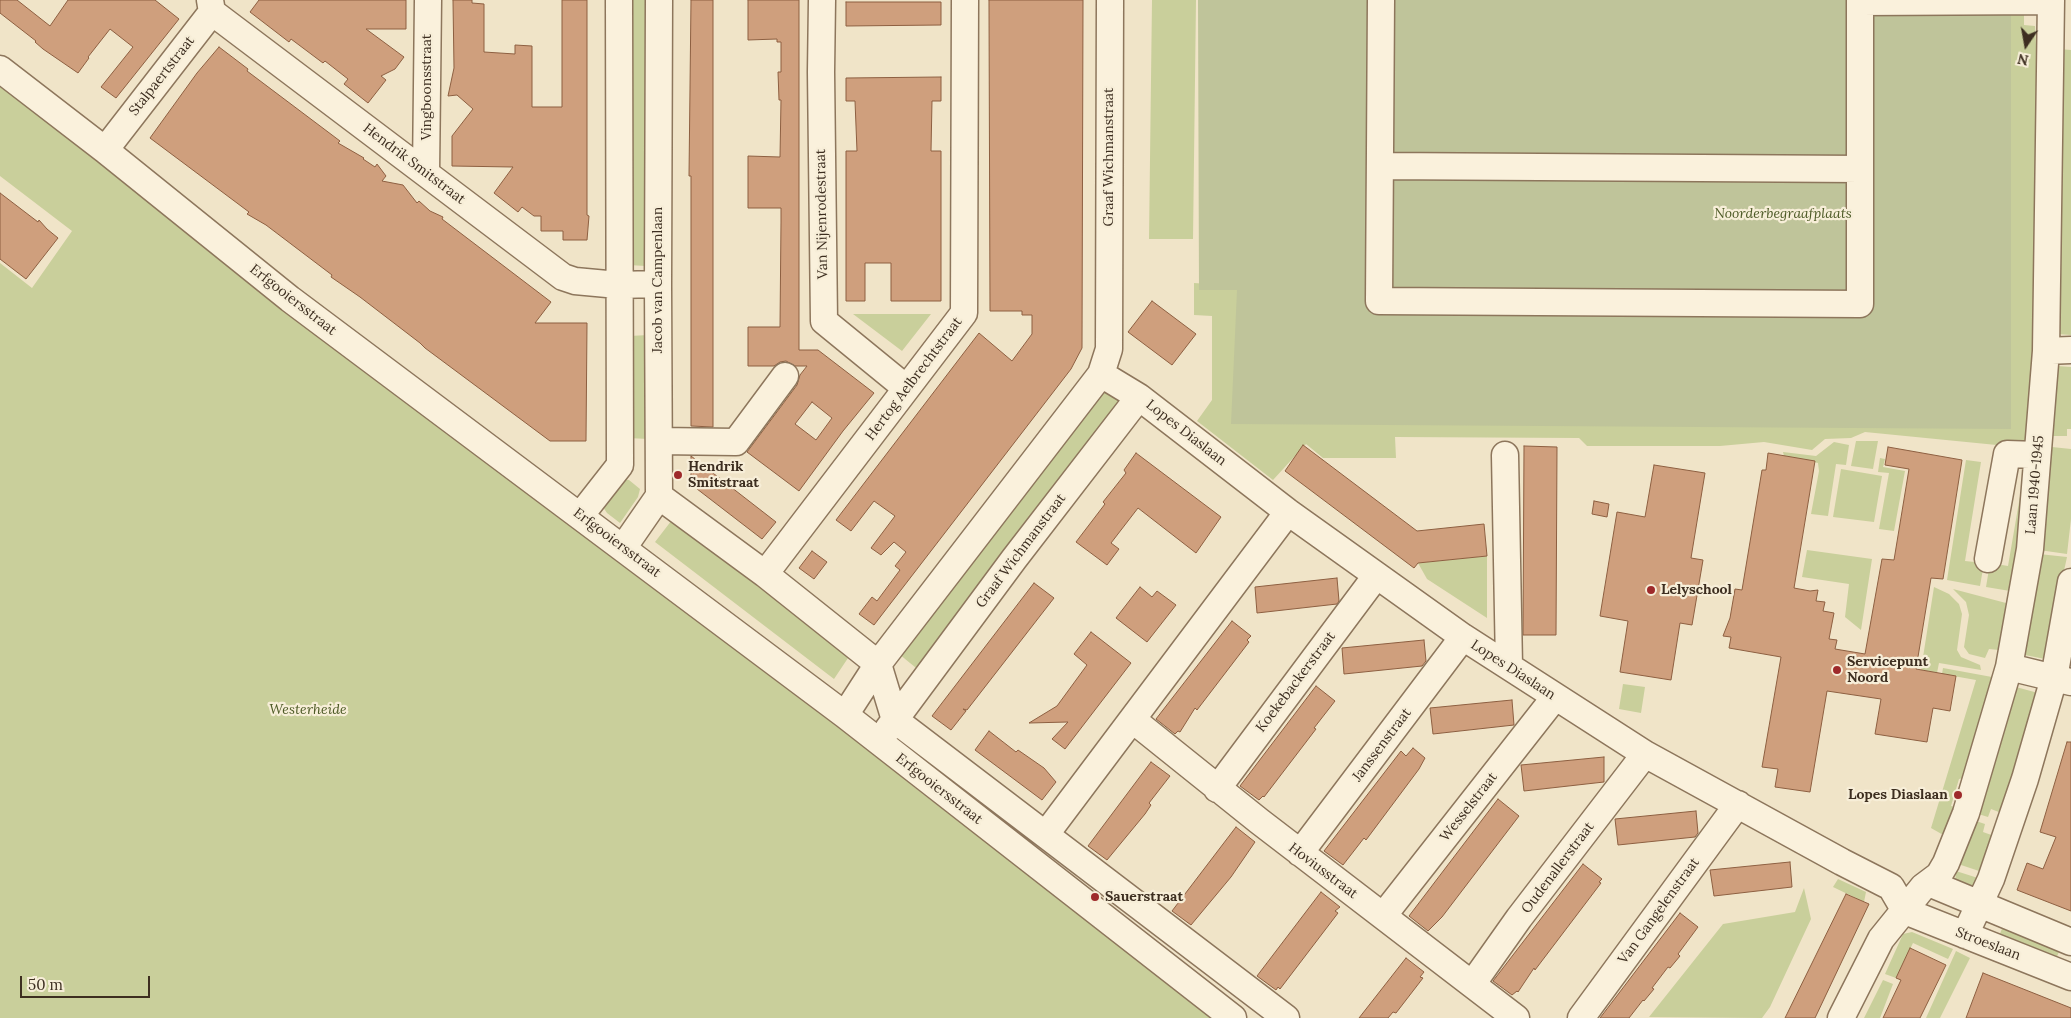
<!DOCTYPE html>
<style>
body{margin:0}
#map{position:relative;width:2071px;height:1018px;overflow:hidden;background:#f0e4c8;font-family:Lora,serif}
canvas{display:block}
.north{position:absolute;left:2001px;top:20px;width:50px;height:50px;-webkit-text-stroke:4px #f7eed8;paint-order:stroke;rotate:192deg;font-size:14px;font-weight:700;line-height:20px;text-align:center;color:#3d2e20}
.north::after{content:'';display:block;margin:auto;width:18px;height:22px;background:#3d2e20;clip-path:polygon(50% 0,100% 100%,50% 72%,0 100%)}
.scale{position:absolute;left:20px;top:976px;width:130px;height:22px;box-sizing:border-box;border:2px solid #3d2e20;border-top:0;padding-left:6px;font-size:15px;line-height:18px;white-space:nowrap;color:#3d2e20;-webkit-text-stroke:4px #f7eed8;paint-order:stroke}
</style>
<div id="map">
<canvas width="2071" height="1018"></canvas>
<div class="north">N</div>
<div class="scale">50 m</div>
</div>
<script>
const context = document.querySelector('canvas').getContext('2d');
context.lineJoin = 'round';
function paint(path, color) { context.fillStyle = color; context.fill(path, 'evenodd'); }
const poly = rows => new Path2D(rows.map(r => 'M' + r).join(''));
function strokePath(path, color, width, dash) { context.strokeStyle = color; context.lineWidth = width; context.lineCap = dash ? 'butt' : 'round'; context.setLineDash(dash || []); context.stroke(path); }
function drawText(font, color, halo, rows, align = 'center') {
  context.font = font + ' Lora,serif'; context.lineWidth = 4.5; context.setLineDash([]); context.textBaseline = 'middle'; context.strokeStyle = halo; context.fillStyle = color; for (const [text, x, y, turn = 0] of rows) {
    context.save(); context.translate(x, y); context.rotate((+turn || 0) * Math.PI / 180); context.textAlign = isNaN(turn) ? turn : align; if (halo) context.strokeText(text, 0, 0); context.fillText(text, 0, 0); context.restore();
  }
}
const green = poly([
 [628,0,652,0,646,266,628,265],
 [1152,0,1196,0,1193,239,1149,239],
 [2010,15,2024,15,2024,25,2035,26,2041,139,2036,330,2027,448,1865,432,1851,438,1825,439,1812,450,1764,442,1720,446,1587,446,1579,438,1395,437,1396,458,1323,458,1306,444,1273,480,1197,421,1212,400,1212,316,1194,315,1194,283,1239,286,2000,140,2011,140],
 [2059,49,2071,50,2071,335,2057,334],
 [0,85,859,741,914,787,1217,1018,0,1018,0,263,32,288,72,231,0,176],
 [853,314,931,314,902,351],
 [649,335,648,439,628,438,629,336],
 [2057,366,2071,367,2071,429,2067,429,2067,436,2053,436],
 [1101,386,1123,405,921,672,899,654],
 [1856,441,1878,441,1873,469,1851,466],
 [1834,442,1849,445,1846,465,1836,464,1828,516,1811,514,1819,471,1818,463,1784,456,1783,452,1816,456],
 [2052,447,2071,449,2071,519,2067,554,2039,550],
 [1880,458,1885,459,1883,467,1905,471,1894,531,1879,529,1889,473,1878,472],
 [1966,460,1981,462,1965,561,1984,563,1980,586,1947,580],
 [2029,462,2010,591,1986,587,1990,563,2008,566,2025,467],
 [1841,469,1882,476,1874,522,1833,517],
 [622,479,629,480,640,489,638,497,620,523,607,513,603,507],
 [675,516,852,652,834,679,655,542],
 [1807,550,1872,559,1861,630,1845,617,1849,584,1802,577],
 [2039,554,2067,557,2045,659,2020,654],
 [1487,556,1487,618,1427,579,1418,563],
 [1934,587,1949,594,1959,604,1962,614,1957,650,1961,657,1980,665,1981,670,1939,663,1937,673,1921,670],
 [1953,589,2006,603,1999,650,1989,649,1985,658,1969,654,1964,647,1969,615,1966,602],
 [1943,668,1992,677,1965,778,1959,779,1951,806,1956,807,1945,836,1931,828,1976,680,1942,674],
 [1623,684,1645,687,1641,713,1619,709],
 [2016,687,2038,693,2004,814,1991,809,1988,817,1975,813],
 [1973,820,1985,824,1983,832,1997,837,1985,873,1958,864],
 [1956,871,1981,879,1973,891,1955,883],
 [1838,879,1866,892,1864,902,1833,887],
 [1804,888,1811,919,1770,1007,1762,1018,1649,1017,1723,924,1795,912],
 [2004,923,2061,946,2054,965,1997,942],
 [1912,932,1953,949,1948,959,1913,943,1896,978,1885,974,1903,934],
 [1956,951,1970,958,1940,1018,1926,1018],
 [1883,980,1893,984,1880,1018,1864,1018]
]);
const cemetery = poly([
 [1198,0,2011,0,2011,429,1231,424,1237,290,1199,290]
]);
const building = poly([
 [0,0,17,0,50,26,68,0,155,0,179,19,116,98,101,87,133,47,110,29,88,57,89,58,78,73,43,49,35,42,36,41,0,13,0,0],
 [259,0,406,0,406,29,366,29,404,57,395,69,381,76,386,80,368,103,344,84,348,79,325,61,323,63,291,39,289,42,250,12,259,0],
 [453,0,472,0,472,3,484,4,484,52,515,54,515,45,532,46,532,107,562,107,562,0,587,0,587,215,589,216,587,240,563,240,563,231,541,231,541,216,534,216,522,207,518,212,494,193,513,167,452,166,452,136,473,109,457,95,448,96,454,68,453,0],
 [691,0,713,0,713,427,691,426,691,176,689,176,691,0],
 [748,0,799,0,799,350,818,350,874,393,843,431,799,491,747,452,797,385,800,375,807,366,795,366,786,361,780,362,774,366,748,366,748,327,780,327,781,222,781,208,748,208,748,156,780,157,781,100,779,100,778,72,781,72,781,42,777,42,777,39,748,40,748,0],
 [812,402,832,418,816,440,795,424,812,402],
 [989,0,1083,0,1082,348,1071,369,874,625,859,614,872,597,877,601,900,570,895,566,906,552,894,542,881,555,871,548,895,516,874,501,851,531,836,520,979,333,1012,361,1032,334,1032,315,1022,315,1022,311,990,311,989,0],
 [846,2,941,2,941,25,846,26,846,2],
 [219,47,248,69,247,71,340,141,338,143,364,158,363,159,375,167,377,164,386,176,382,181,403,185,417,203,419,201,430,211,443,217,442,219,551,302,535,323,587,323,586,441,550,441,425,348,420,343,360,297,331,277,332,275,266,225,247,214,249,212,150,138,197,73,219,47],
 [941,77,941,101,932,101,931,151,941,151,941,301,891,301,891,263,865,263,865,301,846,301,846,151,857,151,855,101,846,101,846,78,941,77],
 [0,193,38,222,39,220,47,229,58,238,26,279,0,259,0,193],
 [1152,301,1196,334,1172,365,1128,332,1152,301],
 [1303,445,1417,531,1484,524,1487,556,1418,563,1414,568,1285,471,1303,445],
 [1524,446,1557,447,1556,635,1523,635,1524,446],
 [1888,447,1962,460,1943,579,1931,578,1916,669,1956,676,1950,711,1933,708,1927,742,1875,734,1881,699,1827,691,1810,792,1775,787,1778,769,1762,767,1781,657,1729,648,1731,637,1723,636,1730,618,1735,589,1742,590,1762,470,1766,470,1768,453,1815,461,1794,588,1810,591,1818,590,1816,601,1825,602,1823,611,1834,613,1829,639,1837,640,1835,649,1865,654,1882,559,1894,560,1909,469,1885,465,1888,447],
 [1136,453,1221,517,1196,553,1138,508,1111,543,1119,549,1107,565,1076,542,1105,504,1103,502,1126,473,1124,470,1136,453],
 [691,456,776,522,762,539,688,482,691,478,691,456],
 [1654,465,1705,473,1691,558,1703,560,1692,625,1680,623,1671,680,1620,672,1628,621,1600,616,1617,512,1645,517,1654,465],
 [1594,501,1609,504,1607,517,1592,514,1594,501],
 [812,551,827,562,814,579,799,568,812,551],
 [1337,578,1339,601,1337,604,1257,613,1255,587,1337,578],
 [1034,583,1054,598,967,710,963,709,966,711,951,730,932,716,1034,583],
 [1140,587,1152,597,1157,591,1176,605,1147,642,1116,618,1140,587],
 [1232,621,1251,636,1247,640,1249,642,1197,710,1195,708,1180,732,1178,731,1175,734,1156,719,1232,621],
 [1091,632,1131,663,1065,749,1052,739,1068,722,1029,723,1057,706,1087,665,1074,654,1091,632],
 [1424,640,1426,661,1422,666,1344,674,1342,648,1424,640],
 [1316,686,1335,701,1314,728,1316,729,1264,797,1263,796,1259,800,1240,786,1316,686],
 [1512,700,1514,725,1433,734,1430,708,1512,700],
 [989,731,1016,752,1018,750,1044,768,1056,782,1042,800,975,750,989,731],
 [2067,742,2071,742,2071,911,2017,890,2027,863,2043,869,2056,837,2040,832,2067,742],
 [1413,748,1425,758,1419,769,1366,840,1364,838,1343,865,1324,851,1401,751,1406,756,1413,748],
 [1604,757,1604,782,1524,791,1521,765,1604,757],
 [1151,762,1170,776,1149,803,1151,805,1145,814,1107,860,1088,846,1151,762],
 [1498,799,1519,816,1442,917,1428,931,1409,916,1498,799],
 [1696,811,1698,833,1695,837,1618,845,1615,819,1696,811],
 [1236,827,1255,842,1231,877,1191,925,1172,911,1236,827],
 [1790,862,1792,887,1714,896,1710,870,1790,862],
 [1583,864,1602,879,1599,882,1601,883,1535,970,1534,968,1518,992,1517,991,1512,995,1493,981,1583,864],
 [1321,892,1340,907,1335,911,1338,913,1280,989,1278,987,1276,990,1257,976,1321,892],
 [1846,894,1869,904,1815,1018,1785,1018,1846,894],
 [1680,913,1698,927,1678,954,1680,956,1670,968,1668,967,1652,988,1654,989,1644,1001,1643,1000,1629,1018,1600,1018,1680,913],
 [1910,948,1946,965,1920,1018,1883,1018,1901,980,1896,978,1910,948],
 [1406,958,1424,972,1420,977,1423,978,1396,1013,1393,1012,1388,1018,1359,1018,1406,958],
 [1983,973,2071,1008,2071,1018,1966,1018,1983,973]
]);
const minor = poly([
 [822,0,821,72,824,321,906,388],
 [1381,0,1379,301,1860,304,1860,0],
 [1860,2,2051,1],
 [212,12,563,277,575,281,618,285,658,284],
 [0,69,105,150,290,299,845,715,1233,1018],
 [105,150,212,12,210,0],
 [1380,166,1860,169],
 [426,173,428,0],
 [2046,351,2071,350],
 [1101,374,1139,397,1288,512,1463,637,1645,754,1842,862,1891,887,1905,911],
 [659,441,736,442,785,376],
 [1505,455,1509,666],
 [659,496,765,574,878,664,895,720,1286,1018],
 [580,516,620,465,619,0],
 [623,548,659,496,658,284,659,0],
 [1988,559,2007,454,2037,455],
 [765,574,964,313,965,0],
 [2009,667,2071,682],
 [845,715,878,664,1101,374,1109,349,1110,0],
 [1133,720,1259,821,1516,1018],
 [888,729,1014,559,1139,397],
 [1217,789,1376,576],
 [1046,834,1288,512],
 [1300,853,1463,637],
 [1929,883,2071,942],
 [1905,911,2071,977],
 [1383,916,1555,697],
 [1965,935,1991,879,2025,779,2054,678,2071,582],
 [1473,983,1519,918,1645,754],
 [1581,1018,1738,804],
 [1841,1018,1881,939,1923,887,1939,875,1946,863,1966,813,2009,667,2030,549,2046,351,2051,0]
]);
const markers = [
 [678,475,5,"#9e2a2b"],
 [1651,590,5,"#9e2a2b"],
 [1837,670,5,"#9e2a2b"],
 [1958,795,5,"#9e2a2b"],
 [1095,897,5,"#9e2a2b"]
];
const streetNames = [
 ["Stalpaertstraat",162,76,-52],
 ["Vingboonsstraat",427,87,-90],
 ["Graaf Wichmanstraat",1109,157,-90],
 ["Hendrik Smitstraat",414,164,37],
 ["Van Nijenrodestraat",822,214,-91],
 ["Jacob van Campenlaan",658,280,-90],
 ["Erfgooiersstraat",293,300,38],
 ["Hertog Aelbrechtstraat",914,379,-53],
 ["Lopes Diaslaan",1186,433,38],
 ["Laan 1940-1945",2035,485,-85],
 ["Erfgooiersstraat",617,543,37],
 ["Graaf Wichmanstraat",1021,551,-53],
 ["Lopes Diaslaan",1513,670,33],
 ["Koekebackerstraat",1296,682,-53],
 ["Janssenstraat",1382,745,-53],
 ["Erfgooiersstraat",939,789,38],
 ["Wesselstraat",1469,807,-52],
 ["Oudenallerstraat",1558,868,-53],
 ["Hoviusstraat",1323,871,37],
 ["Van Gangelenstraat",1659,911,-54],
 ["Stroeslaan",1988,944,21]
];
const parkNames = [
 ["Noorderbegraafplaats",1783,214],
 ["Westerheide",308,710]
];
const poiNames = [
 ["Hendrik",688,467],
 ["Smitstraat",688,483],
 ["Lelyschool",1661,590],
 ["Servicepunt",1847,662],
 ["Noord",1847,678],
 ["Lopes Diaslaan",1948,795,"right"],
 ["Sauerstraat",1105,897]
];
paint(green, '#c9cf9b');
paint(cemetery, '#bfc49a');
paint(building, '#cf9f7d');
strokePath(building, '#8d5f41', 1);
strokePath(minor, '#8d765c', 29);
strokePath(minor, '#faf1dc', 26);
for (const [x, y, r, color] of markers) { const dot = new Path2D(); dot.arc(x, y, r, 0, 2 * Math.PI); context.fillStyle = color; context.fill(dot); strokePath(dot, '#f7eed8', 2); }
drawText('14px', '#3d2e20', '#f7eed8', streetNames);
drawText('italic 14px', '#4d5a26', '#f7eed8', parkNames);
drawText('bold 14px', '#3d2e20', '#f7eed8', poiNames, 'left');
</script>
